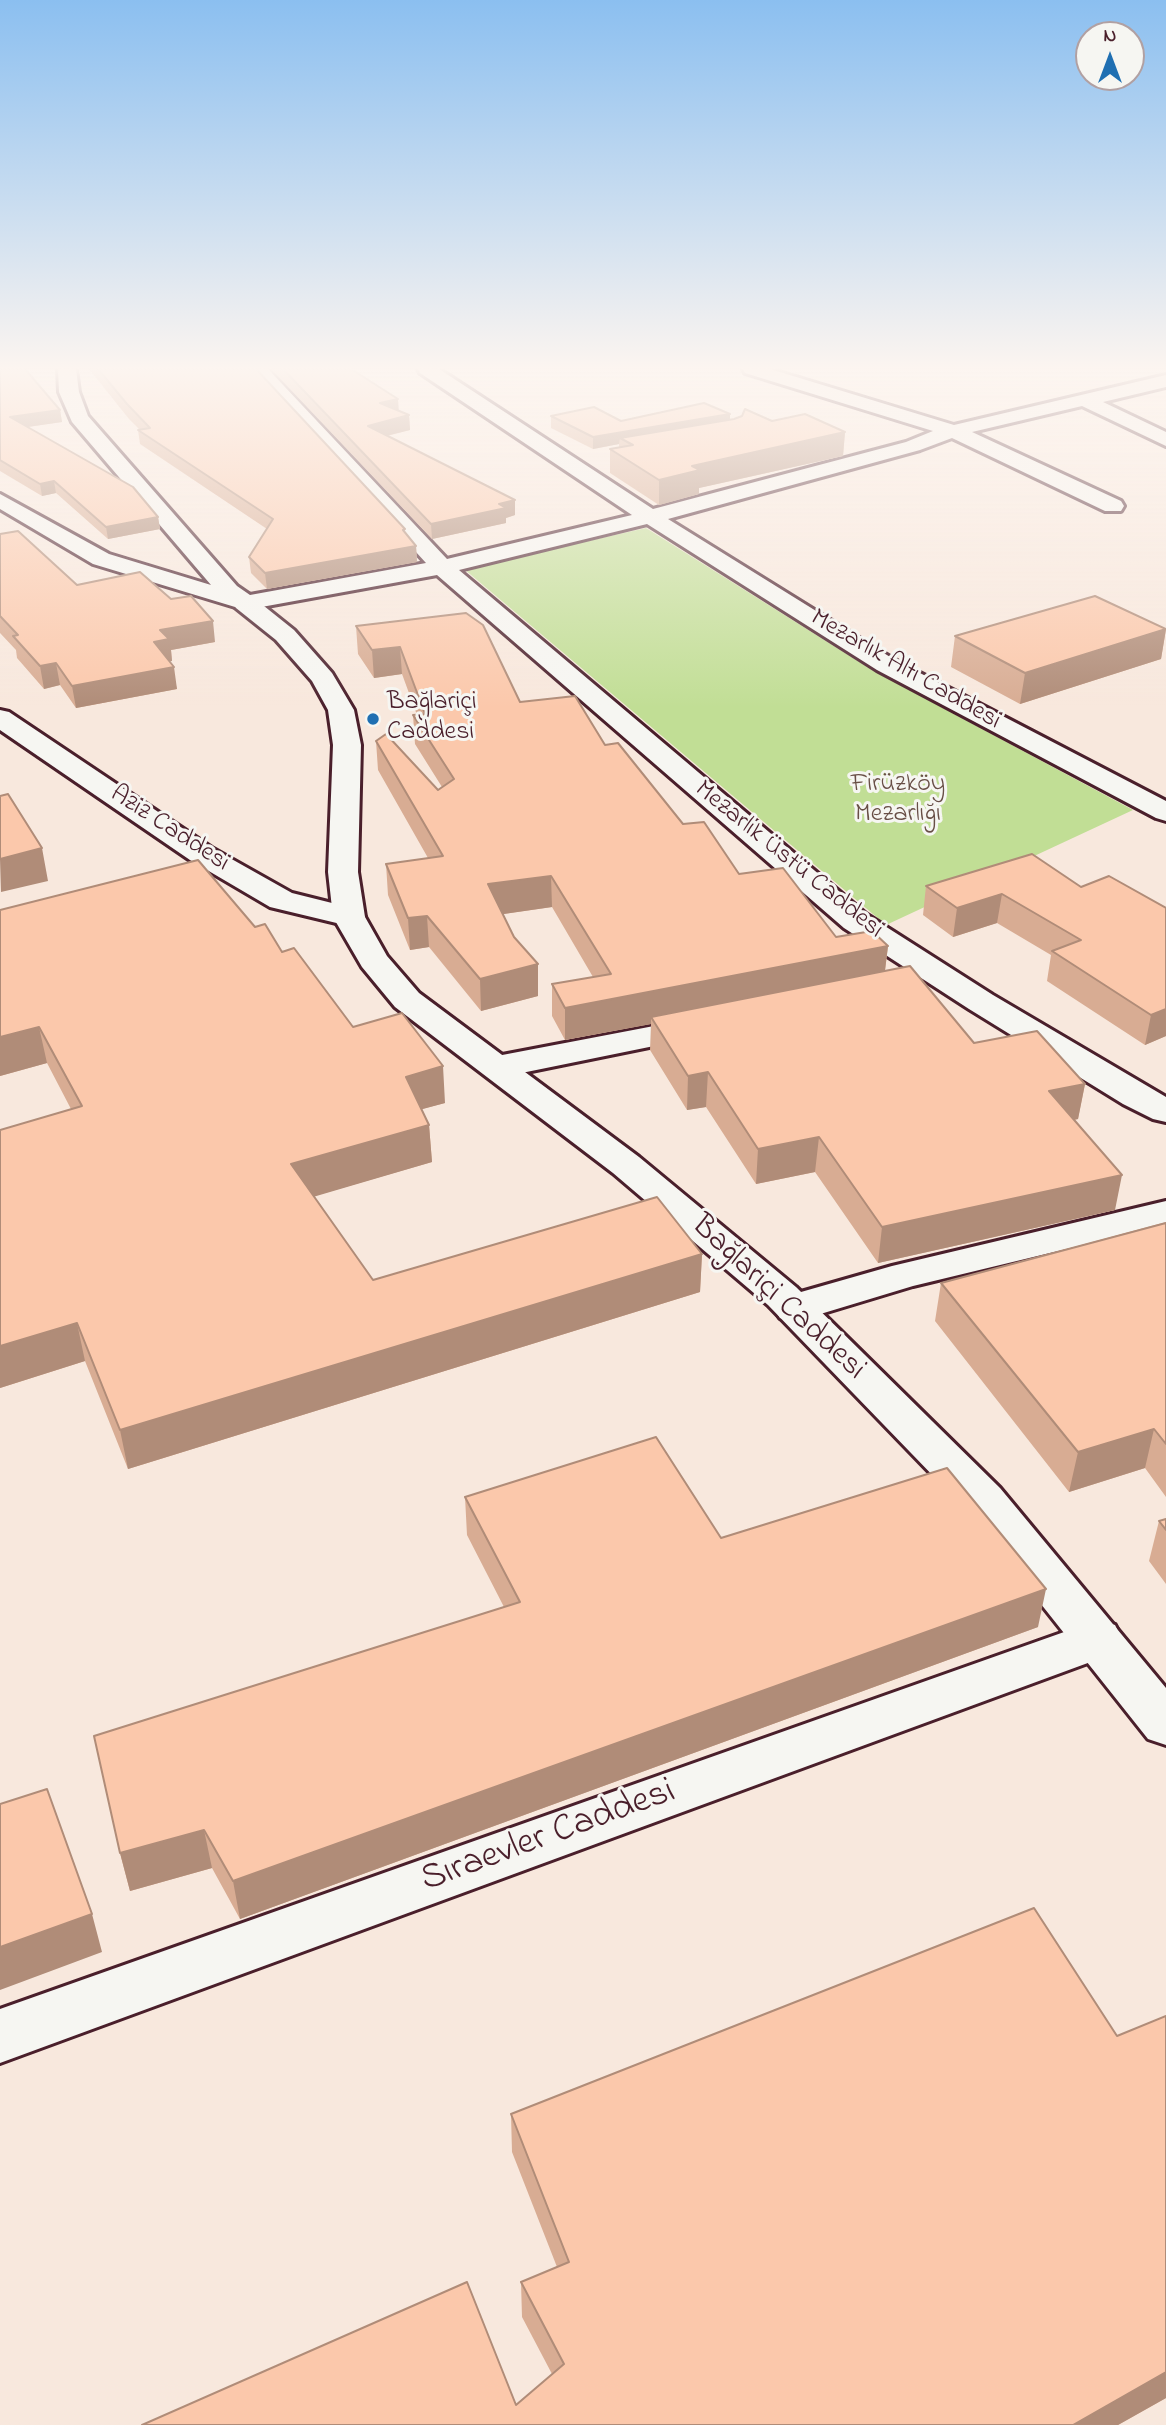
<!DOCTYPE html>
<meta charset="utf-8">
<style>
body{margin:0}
#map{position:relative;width:1166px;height:2425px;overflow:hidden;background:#f8e8dd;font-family:"Indie Flower",sans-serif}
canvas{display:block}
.north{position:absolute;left:1075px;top:21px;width:70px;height:70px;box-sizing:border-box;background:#f6f6f2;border:2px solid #b1a0a2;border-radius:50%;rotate:0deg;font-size:19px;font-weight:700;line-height:28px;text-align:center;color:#4a1f2b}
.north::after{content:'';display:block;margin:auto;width:24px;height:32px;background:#1f6fb2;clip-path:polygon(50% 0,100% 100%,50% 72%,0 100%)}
</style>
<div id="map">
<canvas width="1166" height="2425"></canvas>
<div class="north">N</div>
</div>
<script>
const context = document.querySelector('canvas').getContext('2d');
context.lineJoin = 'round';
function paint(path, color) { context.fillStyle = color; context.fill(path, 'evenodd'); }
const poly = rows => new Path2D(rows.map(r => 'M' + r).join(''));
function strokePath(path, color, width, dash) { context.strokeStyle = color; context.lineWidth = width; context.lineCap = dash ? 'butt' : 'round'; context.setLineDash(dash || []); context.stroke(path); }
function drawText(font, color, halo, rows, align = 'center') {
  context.font = font + ' "Indie Flower",sans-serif'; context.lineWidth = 6; context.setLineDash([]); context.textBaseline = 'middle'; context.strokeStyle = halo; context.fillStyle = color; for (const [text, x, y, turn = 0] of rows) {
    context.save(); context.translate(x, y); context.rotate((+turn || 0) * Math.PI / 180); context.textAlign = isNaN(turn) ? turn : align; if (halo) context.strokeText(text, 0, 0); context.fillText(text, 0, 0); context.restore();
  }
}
const green = poly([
 [646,528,872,670,1133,810,886,925,464,569]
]);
const minor = poly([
 [58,369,76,369,79,392,88,416,237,586,250,595,426,563,249,369,268,369,447,559,632,515,420,373,418,369,439,369,653,509,906,442,933,431,745,373,743,369,770,369,954,425,1166,375,1166,387,1103,402,1166,432,1166,446,1082,406,972,432,1121,501,1124,506,1121,511,1105,511,952,438,920,450,668,519,895,660,1166,801,1166,821,1156,818,877,670,647,524,459,570,866,914,993,995,1166,1097,1166,1122,1153,1119,1123,1104,969,1009,844,928,437,575,245,610,93,564,0,509,0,494,109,554,211,585,72,422,59,392,58,369],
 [0,710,9,712,212,848,292,893,360,910,365,917,360,924,349,926,270,907,190,860,0,730,0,710],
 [701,1017,713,1020,718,1027,713,1034,497,1078,485,1074,479,1067,485,1060,497,1056,701,1017],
 [1166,1201,1166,1225,913,1286,794,1322,780,1318,774,1308,780,1298,892,1266,1166,1201],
 [1098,1620,1115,1625,1122,1639,1115,1653,0,2063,0,2009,1098,1620]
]);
const major = poly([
 [245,596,254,598,294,630,332,673,354,710,361,745,358,872,365,917,387,956,419,993,639,1157,796,1287,1000,1488,1166,1688,1166,1745,1148,1739,968,1512,768,1305,613,1173,395,1007,362,967,333,917,328,872,333,745,328,710,312,681,276,640,236,608,233,603,236,598,245,596]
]);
const wall = poly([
 [0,369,60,410,62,422,28,427,158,517,160,529,108,539,56,493,42,496,0,471],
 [89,369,256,369,405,533,416,546,417,562,267,589,251,573,249,557,267,529,140,444,138,430,140,430,129,419],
 [271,369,351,369,399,411,409,415,410,430,387,436,515,515,506,518,506,523,432,539],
 [730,414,730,420,772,421,845,432,843,456,699,488,699,494,659,505,610,473,610,449,619,447,619,444,593,449,551,428,551,416,621,421],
 [0,534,77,585,215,642,171,650,172,661,169,661,177,689,76,708,60,685,44,689,17,658,16,650,0,633],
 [356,626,520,702,605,745,683,824,739,874,836,937,888,946,885,971,974,1043,1085,1084,1078,1119,1074,1120,1115,1210,878,1263,815,1172,756,1184,706,1107,687,1110,650,1050,651,1024,565,1040,552,1016,552,984,593,977,552,907,503,914,538,996,481,1011,429,947,410,950,388,895,386,864,428,858,378,770,376,741,438,790,442,787,415,744,413,715,417,715,402,674,374,678,358,654],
 [1166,629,1161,659,1020,704,951,667,955,636],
 [926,886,1081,887,1166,908,1166,1036,1145,1045,1047,981,1051,955,997,923,953,937,923,915],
 [0,910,255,927,282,952,353,1027,445,1103,422,1109,429,1125,432,1162,314,1196,373,1280,702,1254,700,1292,128,1469,85,1361,0,1388,71,1109,47,1063,0,1076],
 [1166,1222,1166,1497,1145,1468,1069,1492,935,1321,941,1283],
 [465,1497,721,1538,1038,1627,240,1919,212,1868,130,1891,120,1853,504,1607,467,1535],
 [1166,1519,1166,1584,1149,1561,1159,1521],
 [1166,2016,1166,2398,1118,2425,516,2405,552,2374,522,2317,521,2282,557,2267,512,2152,511,2114,1117,2036]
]);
const shadedWall = poly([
 [398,399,399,413,380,403],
 [60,410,62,422,13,429,10,417],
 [730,414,730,426,620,438,619,444,593,449,593,437],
 [409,415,410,430,369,440,368,426],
 [845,432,843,456,699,488,699,494,659,505,659,480,692,466],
 [54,481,56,493,42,496,40,484],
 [515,500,515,515,506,518,506,523,432,539,431,524,499,504],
 [158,517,160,529,108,539,106,527],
 [416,546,417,562,267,589,265,573],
 [213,621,215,642,171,650,172,661,157,664,154,642,160,630],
 [1166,629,1161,659,1020,704,1025,673],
 [400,647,402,674,374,678,372,650],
 [56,663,60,685,44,689,40,666],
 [174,667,177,689,76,708,72,686],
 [42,848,48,881,1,892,0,859],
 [551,876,552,907,490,916,488,884],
 [1002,894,997,923,953,937,957,908],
 [427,916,429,947,410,950,408,918],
 [888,946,884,978,651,1017,651,1024,565,1040,565,1008],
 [538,964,538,996,481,1011,480,979],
 [1166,1009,1166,1036,1145,1045,1151,1015],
 [39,1027,47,1063,0,1076,0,1037],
 [443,1066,445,1103,408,1113,406,1077],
 [708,1072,706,1107,687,1110,688,1076],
 [1085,1084,1078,1119,1043,1126,1049,1091],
 [429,1125,432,1162,296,1202,291,1164],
 [819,1137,815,1172,756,1184,758,1149],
 [1122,1175,1115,1210,878,1263,882,1227],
 [702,1254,700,1292,128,1469,120,1430],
 [77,1323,85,1361,0,1388,0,1346],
 [1154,1429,1145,1468,1069,1492,1078,1452],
 [1046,1589,1038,1627,240,1919,233,1881],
 [204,1830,212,1868,130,1891,120,1853],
 [92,1914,102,1952,0,1990,0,1947],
 [1166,2372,1166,2398,1118,2425,1073,2425]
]);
const building = poly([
 [0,369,25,369,60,410,10,417,133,487,158,517,106,527,54,481,40,484,0,460,0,369],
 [98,369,256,369,405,529,403,530,416,546,265,573,249,557,273,519,138,430,150,428,127,404,98,369],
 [283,369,351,369,398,399,380,403,409,415,368,426,515,500,499,504,506,508,431,524,283,369],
 [704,403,730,414,593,437,551,416,594,407,621,421,704,403],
 [745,409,772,421,805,414,845,432,692,466,700,470,659,480,610,449,633,445,620,438,734,419,742,416,745,409],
 [18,531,77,585,140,572,171,599,191,596,213,621,160,630,169,639,154,642,174,667,72,686,56,663,40,666,13,636,18,635,0,616,0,534,18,531],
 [1095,596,1166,629,1025,673,955,636,1095,596],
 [466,613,483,625,520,702,575,696,605,745,618,743,683,824,704,822,739,874,783,868,836,937,872,931,888,946,565,1008,552,984,611,974,551,876,488,884,514,937,538,964,480,979,427,916,408,918,386,864,443,856,376,741,386,734,438,790,454,779,413,715,425,714,400,647,372,650,356,626,466,613],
 [8,794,42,848,0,859,0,796,8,794],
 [1032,854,1081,887,1109,876,1166,908,1166,1009,1151,1015,1052,951,1081,940,1002,894,957,908,926,886,1032,854],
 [198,860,255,927,265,924,282,952,294,948,353,1027,402,1013,443,1066,406,1077,429,1125,291,1164,373,1280,657,1197,702,1254,120,1430,77,1323,0,1346,0,1130,82,1106,39,1027,0,1037,0,910,198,860],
 [910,966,974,1043,1037,1031,1085,1084,1049,1091,1122,1175,882,1227,819,1137,758,1149,708,1072,688,1076,651,1017,910,966],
 [1166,1223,1166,1444,1154,1429,1078,1452,941,1283,1166,1223],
 [656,1437,721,1538,947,1468,1046,1589,233,1881,204,1830,120,1853,94,1736,520,1602,465,1497,656,1437],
 [1166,1519,1166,1530,1159,1521,1166,1519],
 [47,1789,92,1914,0,1947,0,1804,47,1789],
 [1034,1908,1117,2036,1166,2016,1166,2372,1073,2425,142,2425,467,2282,516,2405,564,2364,521,2282,569,2262,511,2114,1034,1908]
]);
const markers = [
 [373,719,7,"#1f6fb2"]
];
const farStreetnames = [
 ["Mezarlık Altı Caddesi",905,671,30],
 ["Aziz Caddesi",169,830,33],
 ["Mezarlık Üstü Caddesi",788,861,39]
];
const farPoinames = [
 ["Bağlariçi",387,704],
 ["Caddesi",387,734]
];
const farParknames = [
 ["Firüzköy",898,786],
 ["Mezarlığı",898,816]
];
const streetNames = [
 ["Bağlariçi Caddesi",777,1299,43]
];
const nearStreetnames = [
 ["Sıraevler Caddesi",549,1838,-20]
];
paint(green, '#c1de95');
strokePath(minor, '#4a1f2b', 6);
strokePath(major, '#4a1f2b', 6);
paint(minor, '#f6f6f2');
paint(major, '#f6f6f2');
paint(wall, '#d8ac93');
paint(shadedWall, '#b08c78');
paint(building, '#fbc8ab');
strokePath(building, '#b08c78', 2);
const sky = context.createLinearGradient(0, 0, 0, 708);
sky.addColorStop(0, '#8bbff0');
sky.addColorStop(0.52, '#fcf5f0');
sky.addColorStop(1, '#fcf5f000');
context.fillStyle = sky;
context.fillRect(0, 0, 1166, 708);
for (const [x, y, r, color] of markers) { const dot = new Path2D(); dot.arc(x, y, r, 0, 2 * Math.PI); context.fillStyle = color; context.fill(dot); strokePath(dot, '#f6f6f2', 2.5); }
drawText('26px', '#4a1f2b', '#f6f6f2', farStreetnames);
drawText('26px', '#4a1f2b', '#f6f6f2', farPoinames, 'left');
drawText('26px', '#684f46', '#f6f6f2', farParknames);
drawText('32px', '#4a1f2b', '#f6f6f2', streetNames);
drawText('38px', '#4a1f2b', '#f6f6f2', nearStreetnames);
</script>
